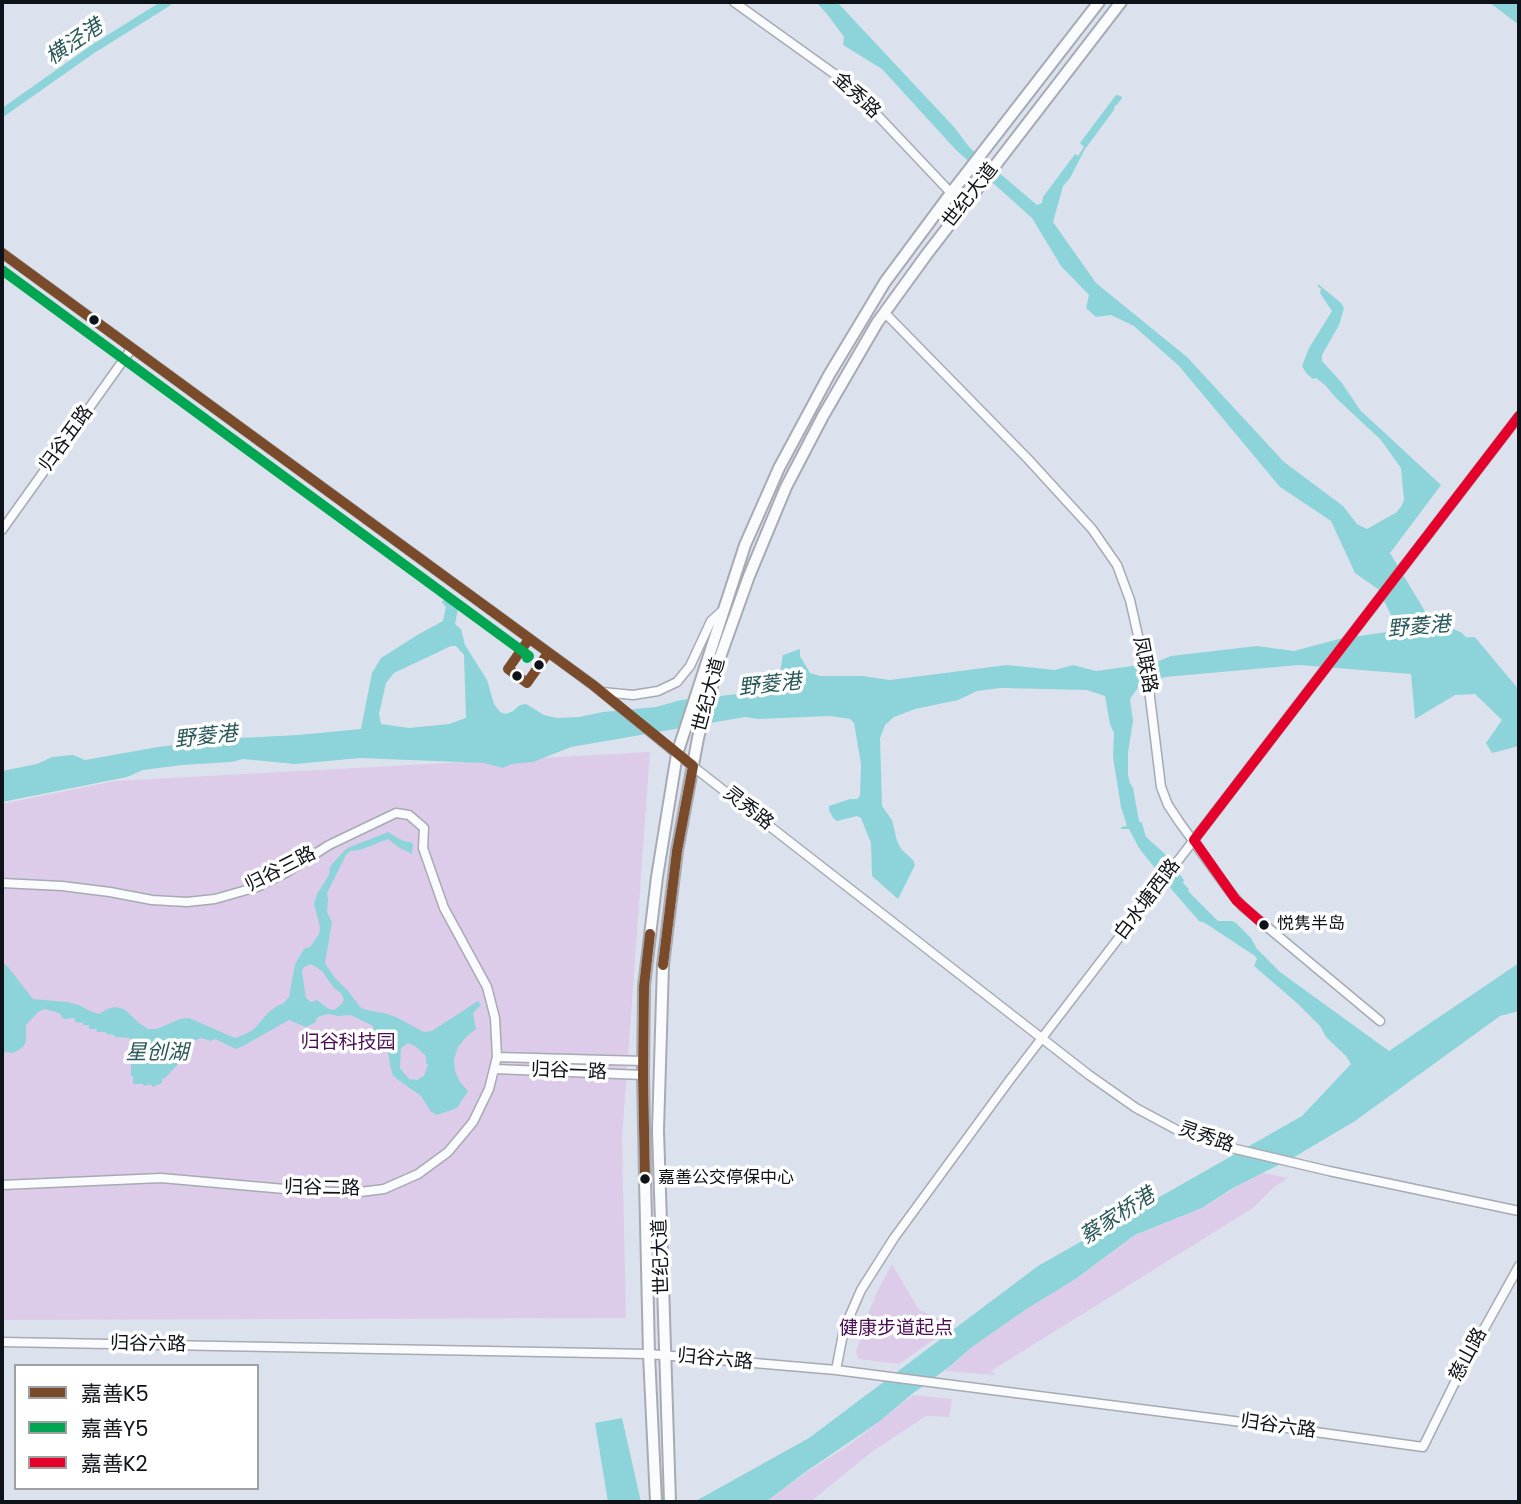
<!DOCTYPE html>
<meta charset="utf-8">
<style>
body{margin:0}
#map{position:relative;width:1521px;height:1504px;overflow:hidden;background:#dce2ed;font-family:Poppins,"Noto Sans SC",sans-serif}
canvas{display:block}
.frame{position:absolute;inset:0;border:4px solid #0e1219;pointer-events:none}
.legend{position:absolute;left:14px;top:1364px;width:245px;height:126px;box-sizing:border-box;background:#fff;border:2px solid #9fa0a3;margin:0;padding:9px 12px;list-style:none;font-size:21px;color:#0e1219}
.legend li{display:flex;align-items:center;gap:14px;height:35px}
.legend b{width:35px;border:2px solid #9fa0a3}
</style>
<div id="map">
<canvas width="1521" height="1504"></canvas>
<div class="frame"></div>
<ul class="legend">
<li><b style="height:9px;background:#7a4b2a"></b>嘉善K5</li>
<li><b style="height:9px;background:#00a651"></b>嘉善Y5</li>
<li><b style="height:9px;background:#e4002b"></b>嘉善K2</li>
</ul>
</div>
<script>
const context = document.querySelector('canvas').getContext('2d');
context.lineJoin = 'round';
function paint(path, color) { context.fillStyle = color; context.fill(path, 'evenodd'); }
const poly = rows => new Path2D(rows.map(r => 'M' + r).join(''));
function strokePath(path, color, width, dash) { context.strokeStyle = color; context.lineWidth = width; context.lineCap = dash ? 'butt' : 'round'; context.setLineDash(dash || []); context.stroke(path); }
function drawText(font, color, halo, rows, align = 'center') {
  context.font = font + ' Poppins,"Noto Sans SC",sans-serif'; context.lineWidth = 7; context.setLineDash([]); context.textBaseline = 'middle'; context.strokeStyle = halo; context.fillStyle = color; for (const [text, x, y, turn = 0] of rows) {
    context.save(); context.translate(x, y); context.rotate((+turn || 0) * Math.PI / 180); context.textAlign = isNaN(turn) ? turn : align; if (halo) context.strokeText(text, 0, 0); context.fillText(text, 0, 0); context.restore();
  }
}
const green = poly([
 [650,752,622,1139,626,1318,2,1320,2,804,115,781],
 [1263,1173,1288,1178,1274,1187,1253,1208,991,1371,996,1375,945,1371,972,1347,1025,1310,1074,1280,1136,1235,1203,1208,1234,1188],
 [892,1264,919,1310,936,1317,949,1329,899,1364,858,1359,856,1352,867,1316,878,1290],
 [913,1395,952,1399,949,1417,926,1416,873,1451,810,1502,766,1502,804,1474,849,1445]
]);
const water = poly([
 [816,2,837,2,954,127,970,148,1037,205,1042,203,1043,197,1075,154,1078,156,1084,147,1080,143,1116,95,1121,96,1122,98,1117,105,1115,105,1114,110,1085,149,1070,178,1063,186,1053,222,1096,283,1187,357,1284,462,1343,506,1357,524,1367,529,1397,512,1402,505,1404,500,1401,468,1381,440,1336,398,1325,385,1316,378,1313,379,1307,374,1302,366,1309,348,1332,311,1320,293,1321,288,1318,287,1318,284,1341,303,1344,308,1339,325,1322,355,1322,361,1342,383,1360,410,1441,485,1390,553,1429,618,1462,633,1519,697,1519,746,1492,753,1486,743,1502,720,1475,694,1455,695,1415,719,1411,674,1299,665,1165,677,1139,686,1130,699,1133,721,1128,753,1128,775,1130,783,1133,788,1139,821,1142,823,1146,837,1164,853,1184,880,1183,883,1189,889,1188,891,1218,921,1232,921,1236,923,1251,938,1257,949,1280,972,1389,1051,1519,963,1519,1011,1500,1016,1355,1121,1296,1156,1233,1188,1202,1208,1135,1235,1074,1280,1025,1310,972,1347,949,1367,912,1394,880,1421,804,1473,766,1502,694,1502,809,1438,1038,1266,1302,1116,1351,1064,1346,1056,1326,1037,1320,1026,1297,1003,1254,966,1257,959,1255,956,1205,923,1199,921,1172,890,1139,848,1129,829,1121,829,1121,827,1127,826,1121,807,1113,757,1114,733,1110,724,1105,696,1087,690,1000,688,977,691,958,700,915,709,894,717,885,725,880,738,882,806,892,820,897,841,901,849,913,860,915,865,898,899,872,876,871,843,861,818,857,816,837,821,833,818,829,810,829,806,850,799,857,799,860,796,861,764,854,723,850,719,830,716,758,719,745,717,571,747,533,762,511,764,503,768,484,763,360,758,295,764,243,759,231,762,182,765,143,770,127,777,2,802,2,771,37,764,52,757,73,755,85,760,158,747,221,739,298,735,361,729,372,673,381,658,419,634,443,621,446,607,442,602,444,599,458,609,455,624,461,629,465,645,487,680,494,704,500,712,506,714,513,711,520,705,526,704,544,715,557,718,579,717,603,712,656,707,681,700,758,692,768,689,777,683,779,678,783,655,800,649,800,656,810,673,821,676,862,676,890,680,1007,665,1055,670,1073,665,1096,671,1104,670,1154,663,1171,656,1257,646,1294,651,1339,639,1387,632,1396,625,1378,589,1355,573,1331,521,1280,487,1179,366,1134,326,1111,315,1096,317,1086,308,1089,295,1061,266,1032,218,956,150,882,69,843,45,844,37,827,14],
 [451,646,456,646,464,655,466,718,449,724,409,728,381,724,379,714,386,683,394,673],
 [1489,2,1519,2,1519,25],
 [388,832,403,841,411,842,413,845,412,854,398,847,388,839,360,850,350,851,346,855,327,893,328,899,327,912,332,922,325,963,335,978,349,992,361,1008,371,1011,384,1013,396,1017,424,1032,432,1031,478,1001,481,1005,473,1013,476,1029,467,1036,458,1047,454,1059,455,1071,460,1082,468,1091,457,1108,437,1115,431,1112,421,1096,393,1076,390,1065,387,1044,382,1037,373,1029,373,1026,351,1015,338,1016,329,1014,320,1016,316,1019,316,1022,306,1027,289,1020,243,1046,236,1049,215,1039,211,1041,201,1038,186,1044,180,1053,183,1057,182,1060,164,1079,163,1078,162,1078,162,1083,153,1087,150,1084,145,1086,142,1084,133,1084,133,1076,131,1076,131,1060,134,1060,135,1048,129,1047,131,1046,130,1038,115,1037,114,1035,106,1034,106,1032,97,1032,96,1029,89,1029,89,1025,83,1025,83,1023,75,1022,75,1018,64,1019,59,1013,45,1009,38,1012,26,1025,26,1042,22,1048,13,1053,5,1052,2,1055,2,962,8,967,33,999,67,1002,79,1005,90,1011,99,1014,107,1009,115,1007,124,1009,139,1023,148,1029,157,1029,180,1019,189,1018,235,1038,246,1034,254,1029,269,1012,277,1006,284,1003,289,997,295,964,304,949,311,946,319,934,320,927,314,904,317,894,329,875,330,867,333,863,345,850,350,847],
 [311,964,322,971,334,988,341,993,344,999,342,1004,334,1010,329,1009,317,1000,311,1002,306,998,302,971,304,967],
 [408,1043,415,1046,426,1056,426,1063,428,1065,424,1076,417,1080,409,1079,400,1068,401,1048],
 [622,1418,641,1502,608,1502,595,1423]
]);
const canal = poly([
 [2,113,93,49,168,2],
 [1460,642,1473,641,1519,696]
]);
const minor = poly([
 [734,2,847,83,951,193,966,204],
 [2,253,593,685,677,754,1089,1075,1136,1108,1177,1130,1223,1146,1329,1171,1519,1211],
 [885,313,1028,459,1092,529,1117,565,1130,600,1143,658,1149,689,1161,787,1168,805,1180,823,1231,893,1242,906,1380,1021],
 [2,530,132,348],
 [602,692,633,695,658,691,677,682,690,666,711,621,722,611],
 [2,883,62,886,110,892,152,900,187,902,215,899,257,887,287,872,329,845,396,813,409,815,424,828,423,848,444,908,487,987,495,1018,497,1057,489,1089,473,1122,448,1152,418,1174,384,1189,352,1193,296,1190,161,1178,2,1185],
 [497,1057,643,1061],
 [495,1069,643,1075],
 [2,1342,649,1354,836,1370,1265,1425,1423,1447,1459,1374,1519,1266],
 [836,1370,844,1329,861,1290,894,1238,1009,1081,1519,416]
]);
const major = poly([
 [656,1502,649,1354,645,1179,643,1075,644,986,657,877,677,754,745,545,779,468,829,375,885,282,951,193,1099,2],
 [670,1502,658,1130,663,965,677,851,698,738,719,660,749,576,786,487,823,416,877,323,927,254,1121,2]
]);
const bus1 = poly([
 [2,253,593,685,693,766,677,851,663,965],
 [529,639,508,669,527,683,548,653],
 [645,1179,643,1075,644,986,650,934]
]);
const bus2 = poly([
 [2,270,529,656,527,658]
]);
const bus3 = poly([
 [1194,840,1519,416],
 [1194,840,1236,900,1264,925]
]);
const markers = [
 [94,320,6,"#0e1219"],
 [539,665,6,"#0e1219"],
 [517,676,6,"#0e1219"],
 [1264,925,6,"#0e1219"],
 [645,1179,6,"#0e1219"]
];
const busNames = [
 ["悦隽半岛",1277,925],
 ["嘉善公交停保中心",658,1179]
];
const streetNames = [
 ["金秀路",856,96,43],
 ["世纪大道",971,196,-52],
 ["归谷五路",67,439,-54],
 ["凤联路",1144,665,79],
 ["世纪大道",710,695,-75],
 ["灵秀路",748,809,38],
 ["归谷三路",281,870,-27],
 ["白水塘西路",1148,900,-53],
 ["归谷一路",569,1072,2],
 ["灵秀路",1206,1138,19],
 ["归谷二路",322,1189,1],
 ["世纪大道",662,1257,-92],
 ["归谷六路",148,1345,1],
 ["慈山路",1469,1355,-62],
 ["归谷六路",715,1360,5],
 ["归谷六路",1278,1427,8]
];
const parkNames = [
 ["归谷科技园",348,1043],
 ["健康步道起点",896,1329]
];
const waterNames = [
 ["横泾港",75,43,-34],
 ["野菱港",1419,628,-5],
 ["野菱港",770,686,-6],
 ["野菱港",206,738,-6],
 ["星创湖",157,1054],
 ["蔡家桥港",1118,1217,-33]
];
paint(green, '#ddcce9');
paint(water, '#8cd4d9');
strokePath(canal, '#8cd4d9', 8);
strokePath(minor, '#a6aab3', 11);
strokePath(major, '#a6aab3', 14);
strokePath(minor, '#fafbfc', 8);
strokePath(major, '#fafbfc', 10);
strokePath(bus1, '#7a4b2a', 10);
strokePath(bus2, '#00a651', 10);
strokePath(bus3, '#e4002b', 10);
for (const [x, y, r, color] of markers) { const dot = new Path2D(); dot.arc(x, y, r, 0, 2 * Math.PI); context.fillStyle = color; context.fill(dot); strokePath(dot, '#fff', 2.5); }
drawText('17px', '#0e1219', '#fff', busNames, 'left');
drawText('19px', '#0e1219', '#fff', streetNames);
drawText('19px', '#491055', '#fff', parkNames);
drawText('italic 21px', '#2a5858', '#fff', waterNames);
</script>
